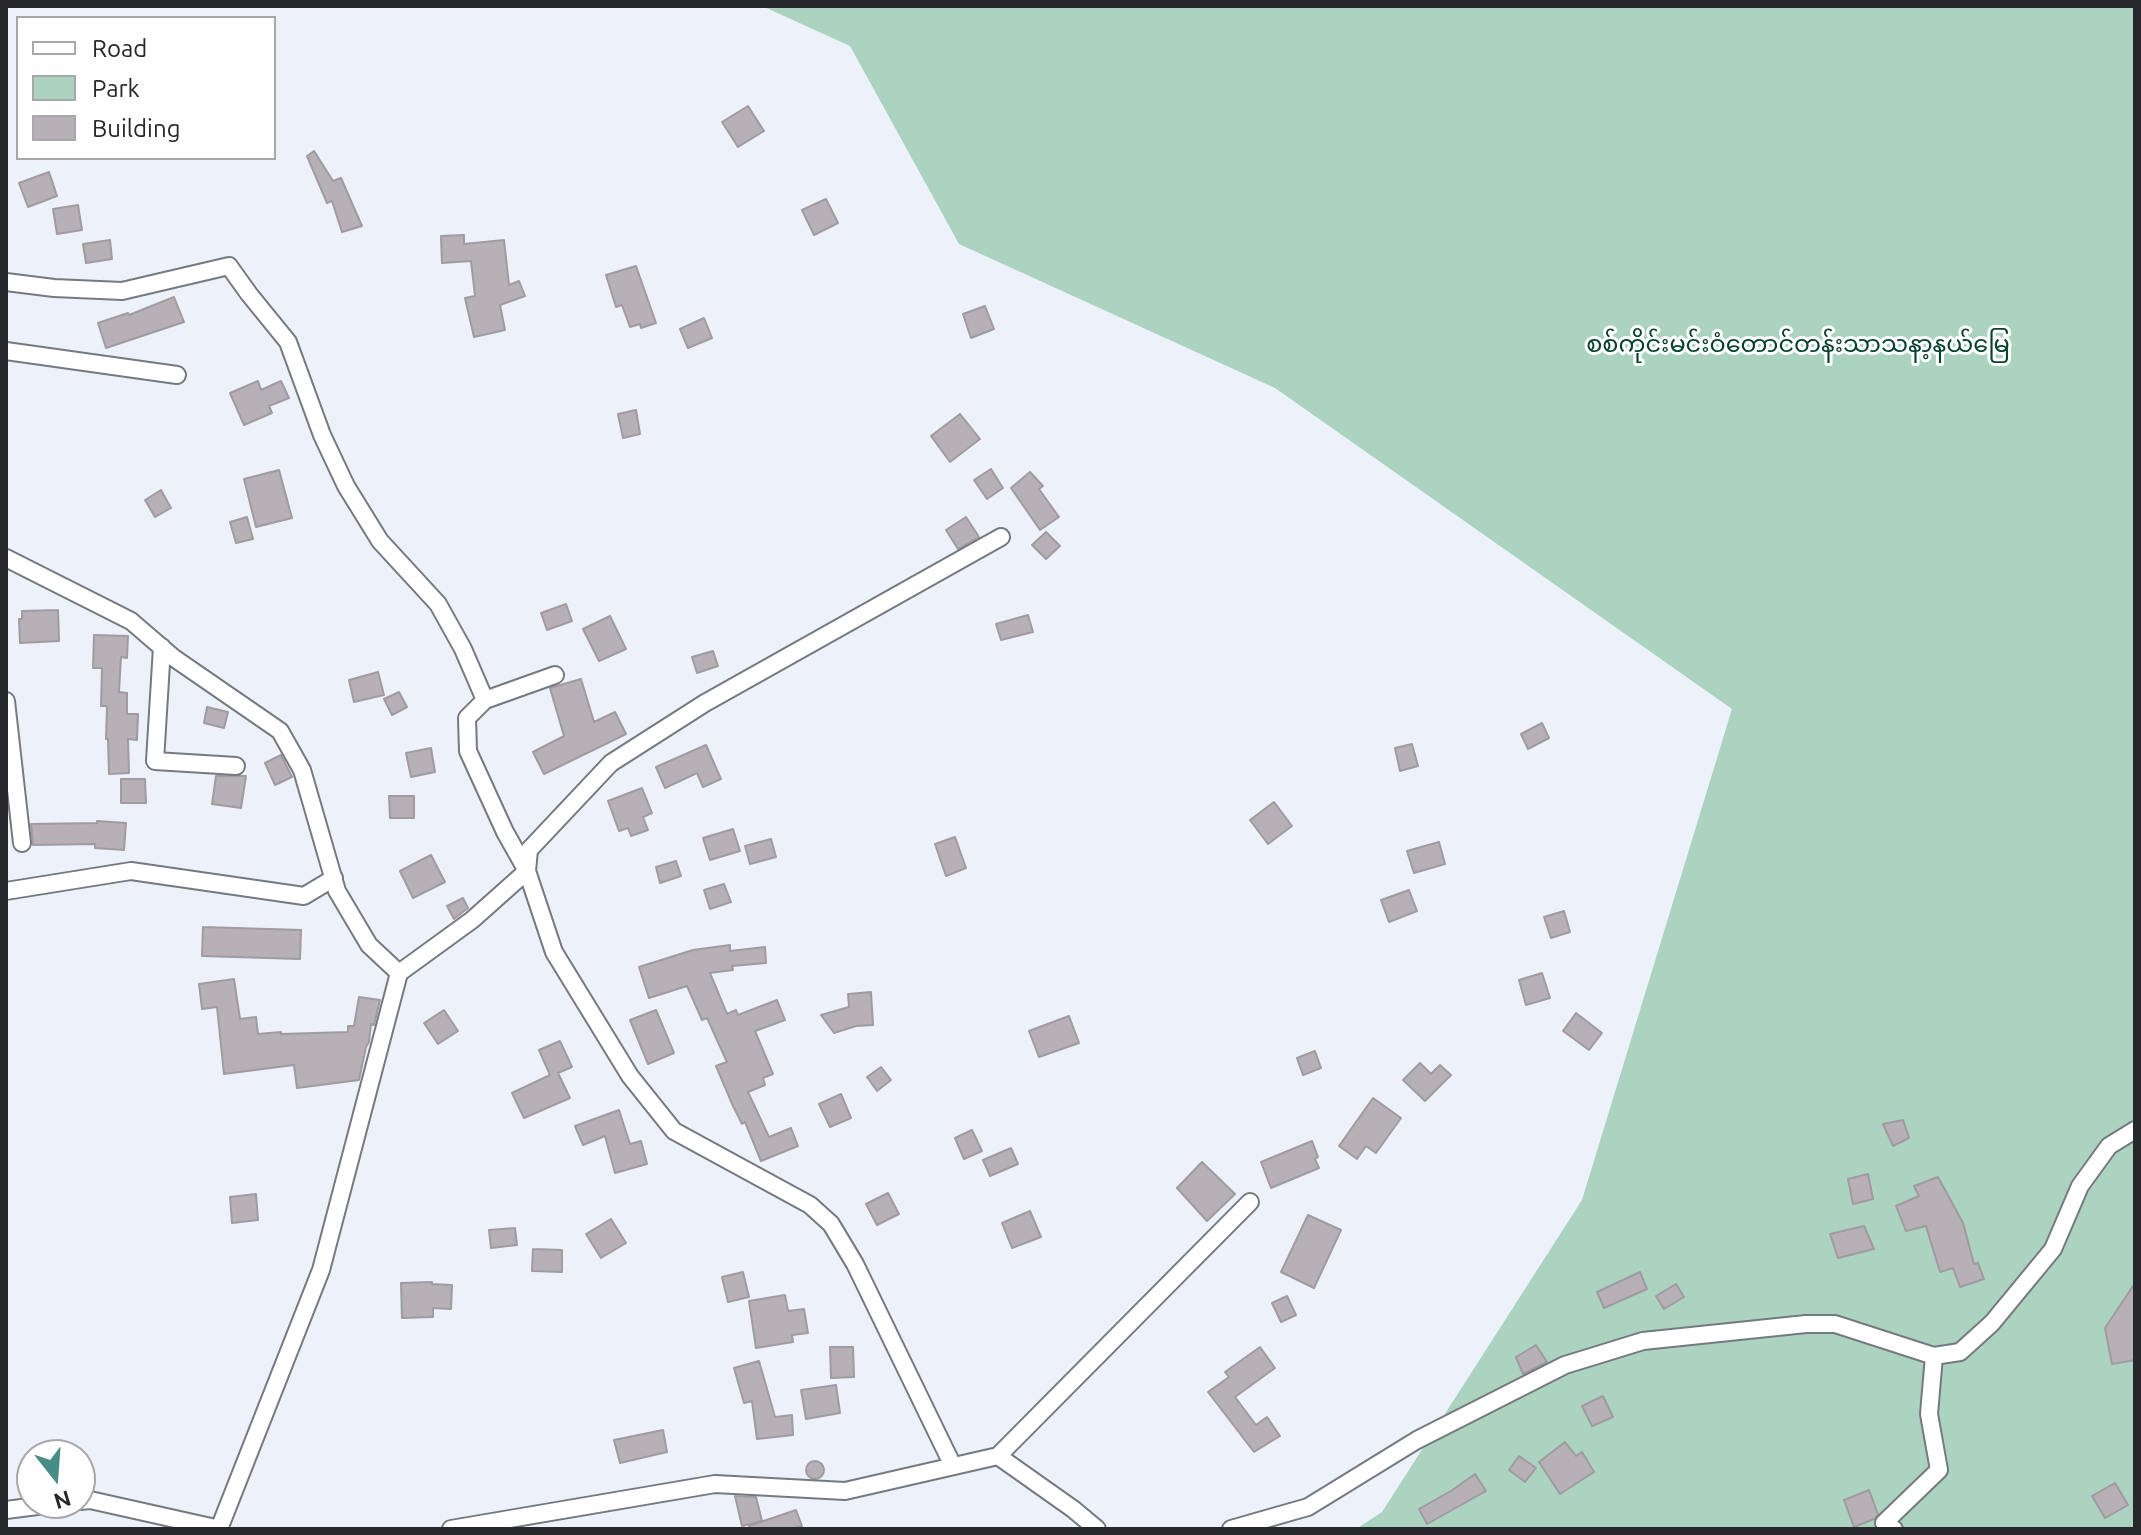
<!DOCTYPE html>
<meta charset="utf-8">
<style>
body{margin:0}
#map{position:relative;width:2141px;height:1535px;overflow:hidden;background:#edf1fa;font-family:Ubuntu,sans-serif}
canvas{display:block}
.frame{position:absolute;inset:0;border:8px solid #26282b;pointer-events:none}
.legend{position:absolute;left:16px;top:16px;width:260px;height:144px;box-sizing:border-box;background:#fefefe;border:2px solid #a8a8aa;margin:0;padding:10px 14px;list-style:none;font-size:24px;color:#26282b}
.legend li{display:flex;align-items:center;gap:16px;height:40px}
.legend b{width:40px;border:2px solid #a8a8aa}
.north{position:absolute;left:16px;top:1439px;width:80px;height:80px;box-sizing:border-box;background:#fefefe;border:2px solid #a8a8aa;border-radius:50%;rotate:163deg;font-size:22px;font-weight:700;line-height:32px;text-align:center;color:#26282b}
.north::after{content:'';display:block;margin:auto;width:28px;height:36px;background:#468d86;clip-path:polygon(50% 0,100% 100%,50% 72%,0 100%)}
</style>
<div id="map">
<canvas width="2141" height="1535"></canvas>
<div class="frame"></div>
<ul class="legend">
<li><b style="height:10px;background:#fff"></b>Road</li>
<li><b style="height:22px;background:#abd3c0"></b>Park</li>
<li><b style="height:22px;background:#b7b0b7"></b>Building</li>
</ul>
<div class="north">N</div>
</div>
<script>
const context = document.querySelector('canvas').getContext('2d');
context.lineJoin = 'round';
function paint(path, color) { context.fillStyle = color; context.fill(path, 'evenodd'); }
const poly = rows => new Path2D(rows.map(r => 'M' + r).join(''));
function strokePath(path, color, width, dash) { context.strokeStyle = color; context.lineWidth = width; context.lineCap = dash ? 'butt' : 'round'; context.setLineDash(dash || []); context.stroke(path); }
function drawText(font, color, halo, rows, align = 'center') {
  context.font = font + ' Ubuntu,"Noto Sans Myanmar",sans-serif'; context.lineWidth = 6; context.setLineDash([]); context.textBaseline = 'middle'; context.strokeStyle = halo; context.fillStyle = color; for (const [text, x, y, turn = 0] of rows) {
    context.save(); context.translate(x, y); context.rotate((+turn || 0) * Math.PI / 180); context.textAlign = isNaN(turn) ? turn : align; if (halo) context.strokeText(text, 0, 0); context.fillText(text, 0, 0); context.restore();
  }
}
const green = poly([
 [762,6,2135,6,2135,1529,1356,1529,1382,1512,1582,1200,1732,709,1275,388,959,244,850,46]
]);
const building = poly([
 [748,106,764,131,738,147,722,122,748,106],
 [314,151,333,181,341,178,362,226,342,232,332,201,327,203,307,156,314,151],
 [49,172,57,196,28,207,19,183,49,172],
 [826,199,838,223,814,235,802,210,826,199],
 [78,205,82,230,57,234,53,209,78,205],
 [464,235,464,244,504,240,509,285,519,281,525,296,500,305,505,330,474,337,465,298,475,296,471,261,442,263,441,236,464,235],
 [110,240,112,259,86,263,83,244,110,240],
 [636,266,656,323,641,328,640,324,630,327,622,305,616,307,606,275,636,266],
 [174,297,184,322,106,348,98,323,128,313,129,315,174,297],
 [985,306,994,329,971,338,963,314,985,306],
 [704,318,712,338,688,348,680,329,704,318],
 [258,381,261,390,281,381,289,398,269,406,272,413,244,425,230,393,258,381],
 [636,410,640,434,623,438,618,414,636,410],
 [960,414,980,439,950,462,931,436,960,414],
 [991,469,1003,488,987,499,974,480,991,469],
 [279,470,292,518,256,527,244,479,279,470],
 [1030,472,1043,486,1039,489,1059,517,1040,530,1011,488,1030,472],
 [161,490,171,508,155,517,145,500,161,490],
 [247,517,253,539,236,543,230,522,247,517],
 [966,517,979,537,958,549,946,530,966,517],
 [1046,532,1060,546,1046,559,1032,545,1046,532],
 [566,604,572,621,547,630,541,613,566,604],
 [58,610,59,641,20,643,19,619,22,619,22,611,58,610],
 [1028,615,1033,632,1001,640,996,624,1028,615],
 [610,616,626,649,599,661,583,629,610,616],
 [94,635,128,636,127,658,121,657,119,692,127,693,127,714,138,714,137,740,128,739,129,773,109,774,108,739,106,739,107,706,101,706,102,668,93,668,94,635],
 [713,651,718,666,697,673,692,657,713,651],
 [378,672,384,695,354,702,349,680,378,672],
 [581,679,594,722,615,712,626,734,544,774,533,752,564,736,550,688,581,679],
 [399,692,407,707,392,715,384,699,399,692],
 [207,707,228,712,224,728,204,723,207,707],
 [1542,723,1549,738,1528,749,1521,734,1542,723],
 [1412,744,1418,766,1400,771,1395,748,1412,744],
 [706,745,721,779,703,787,697,773,665,788,656,767,706,745],
 [431,748,435,772,411,777,406,753,431,748],
 [281,755,292,777,275,785,265,763,281,755],
 [216,776,246,776,241,808,212,804,216,776],
 [121,779,145,779,146,803,121,803,121,779],
 [642,788,652,813,643,817,648,830,631,836,628,828,619,831,608,801,642,788],
 [389,796,414,796,414,818,390,818,389,796],
 [1274,802,1292,826,1268,844,1250,820,1274,802],
 [97,821,126,823,124,850,95,848,95,844,33,845,31,824,97,823,97,821],
 [733,829,740,851,710,860,703,838,733,829],
 [955,837,966,868,946,876,935,844,955,837],
 [771,839,776,857,750,864,745,846,771,839],
 [1439,842,1445,864,1414,873,1407,851,1439,842],
 [431,855,445,882,413,898,400,871,431,855],
 [676,861,681,876,660,883,656,867,676,861],
 [724,884,731,902,710,909,704,890,724,884],
 [1409,890,1417,911,1389,922,1381,900,1409,890],
 [463,898,468,908,454,919,447,906,463,898],
 [1564,911,1570,932,1551,938,1544,917,1564,911],
 [203,927,301,930,300,959,202,956,203,927],
 [730,945,730,951,765,947,766,963,732,966,733,970,710,973,727,1014,736,1010,738,1015,777,1000,785,1020,755,1031,773,1074,763,1078,765,1085,748,1092,769,1137,791,1128,798,1146,761,1161,745,1122,742,1124,733,1106,716,1066,727,1062,707,1018,702,1020,687,986,649,998,639,967,693,950,730,945],
 [1542,973,1550,998,1526,1005,1519,980,1542,973],
 [234,979,240,1019,256,1017,258,1034,281,1032,281,1034,348,1032,348,1026,354,1026,359,997,380,1000,374,1025,371,1024,369,1042,366,1047,359,1080,297,1088,294,1065,224,1074,217,1007,202,1009,199,984,234,979],
 [871,992,873,1025,856,1026,834,1033,821,1015,849,1007,848,994,871,992],
 [444,1010,458,1031,438,1044,424,1023,444,1010],
 [656,1010,674,1053,648,1064,630,1020,656,1010],
 [1576,1013,1602,1033,1589,1050,1563,1031,1576,1013],
 [1069,1016,1079,1043,1039,1057,1029,1031,1069,1016],
 [560,1041,572,1067,558,1073,570,1098,524,1118,512,1093,550,1075,539,1050,560,1041],
 [1315,1051,1321,1068,1303,1075,1297,1058,1315,1051],
 [1420,1063,1431,1074,1440,1065,1451,1075,1425,1101,1403,1080,1420,1063],
 [881,1067,891,1080,877,1091,867,1077,881,1067],
 [841,1094,851,1118,830,1127,819,1104,841,1094],
 [1373,1098,1401,1118,1376,1153,1366,1146,1357,1159,1339,1146,1373,1098],
 [619,1110,630,1144,641,1141,647,1164,615,1173,605,1136,583,1145,575,1126,619,1110],
 [1903,1120,1909,1138,1893,1146,1883,1124,1903,1120],
 [972,1130,982,1151,964,1159,955,1138,972,1130],
 [1312,1141,1318,1157,1315,1159,1319,1168,1271,1188,1261,1162,1312,1141],
 [1011,1148,1018,1164,990,1176,983,1160,1011,1148],
 [1202,1162,1235,1194,1207,1221,1177,1188,1202,1162],
 [1868,1174,1873,1199,1853,1204,1848,1179,1868,1174],
 [1938,1177,1963,1223,1974,1264,1978,1263,1984,1279,1960,1287,1953,1268,1940,1272,1926,1226,1906,1231,1896,1206,1919,1196,1914,1186,1938,1177],
 [888,1193,899,1214,877,1225,866,1204,888,1193],
 [256,1194,258,1220,232,1223,230,1197,256,1194],
 [1030,1211,1041,1237,1012,1248,1002,1223,1030,1211],
 [1308,1215,1341,1230,1314,1288,1281,1272,1308,1215],
 [611,1219,626,1243,601,1258,586,1234,611,1219],
 [1864,1226,1874,1249,1838,1258,1830,1234,1864,1226],
 [515,1228,517,1245,491,1248,489,1230,515,1228],
 [533,1249,562,1250,562,1272,532,1271,533,1249],
 [743,1272,749,1297,728,1302,722,1277,743,1272],
 [1640,1272,1647,1289,1604,1308,1597,1292,1640,1272],
 [432,1282,432,1284,452,1285,451,1309,433,1308,433,1317,402,1318,401,1283,432,1282],
 [2135,1283,2135,1360,2112,1364,2105,1328,2135,1283],
 [1676,1284,1684,1297,1664,1309,1656,1296,1676,1284],
 [785,1295,788,1311,804,1309,808,1333,792,1335,793,1342,756,1348,749,1301,785,1295],
 [1287,1296,1296,1315,1281,1322,1272,1303,1287,1296],
 [1536,1345,1547,1362,1523,1374,1516,1357,1536,1345],
 [830,1347,853,1347,854,1377,831,1378,830,1347],
 [1260,1347,1275,1368,1235,1397,1256,1425,1267,1417,1280,1436,1254,1452,1208,1392,1229,1377,1225,1372,1260,1347],
 [759,1361,775,1417,792,1415,793,1435,757,1439,752,1401,744,1403,734,1368,759,1361],
 [836,1385,840,1413,806,1419,801,1390,836,1385],
 [1603,1396,1613,1417,1592,1426,1582,1406,1603,1396],
 [663,1430,667,1452,620,1463,614,1440,663,1430],
 [1565,1442,1576,1456,1582,1452,1594,1472,1560,1494,1539,1462,1565,1442],
 [1519,1456,1536,1468,1525,1482,1509,1470,1519,1456],
 '806 1470a9 9 0 1 1 18 0a9 9 0 1 1-18 0Z',
 [1475,1474,1486,1491,1427,1524,1419,1509,1451,1491,1475,1474],
 [2115,1483,2128,1505,2105,1518,2092,1496,2115,1483],
 [1869,1490,1878,1514,1874,1519,1854,1527,1844,1500,1869,1490],
 [735,1496,756,1497,762,1521,742,1526,735,1496],
 [796,1510,802,1526,793,1529,750,1529,749,1526,796,1510]
]);
const minor = poly([
 [6,282,54,288,122,291,229,266,249,294,288,342,322,435,346,486,380,541,438,604,463,649,485,700],
 [6,351,177,375],
 [6,558,131,621,174,658,280,731,302,770,337,891,369,945,399,973],
 [162,647,155,761,236,766],
 [555,675,485,700,467,718,468,751,505,832,527,871,554,952,630,1076,674,1131,810,1205,831,1224,855,1264,953,1466],
 [6,701,22,843],
 [6,891,131,871,304,896,334,878],
 [998,1456,1073,1509,1097,1529],
 [80,1501,90,1500,220,1529],
 [6,1510,61,1503],
 [219,1529,321,1270,399,973,472,920,527,871,529,850,611,763,705,703,1001,537],
 [451,1529,715,1484,845,1491,998,1456,1250,1202],
 [1231,1529,1308,1507,1417,1440,1565,1365,1643,1341,1806,1324,1835,1324,1934,1356],
 [1894,1529,1884,1523,1939,1470,1929,1414,1934,1356,1960,1352,1992,1323,2053,1249,2080,1186,2109,1146,2135,1130]
]);
const parkNames = [
 ["စစ်ကိုင်းမင်းဝံတောင်တန်းသာသနာ့နယ်မြေ",1798,344]
];
paint(green, '#abd3c0');
paint(building, '#b7b0b7');
strokePath(building, '#a09aa1', 2);
strokePath(minor, '#757980', 20);
strokePath(minor, '#fff', 16);
drawText('24px', '#06422e', '#fefefe', parkNames);
</script>
